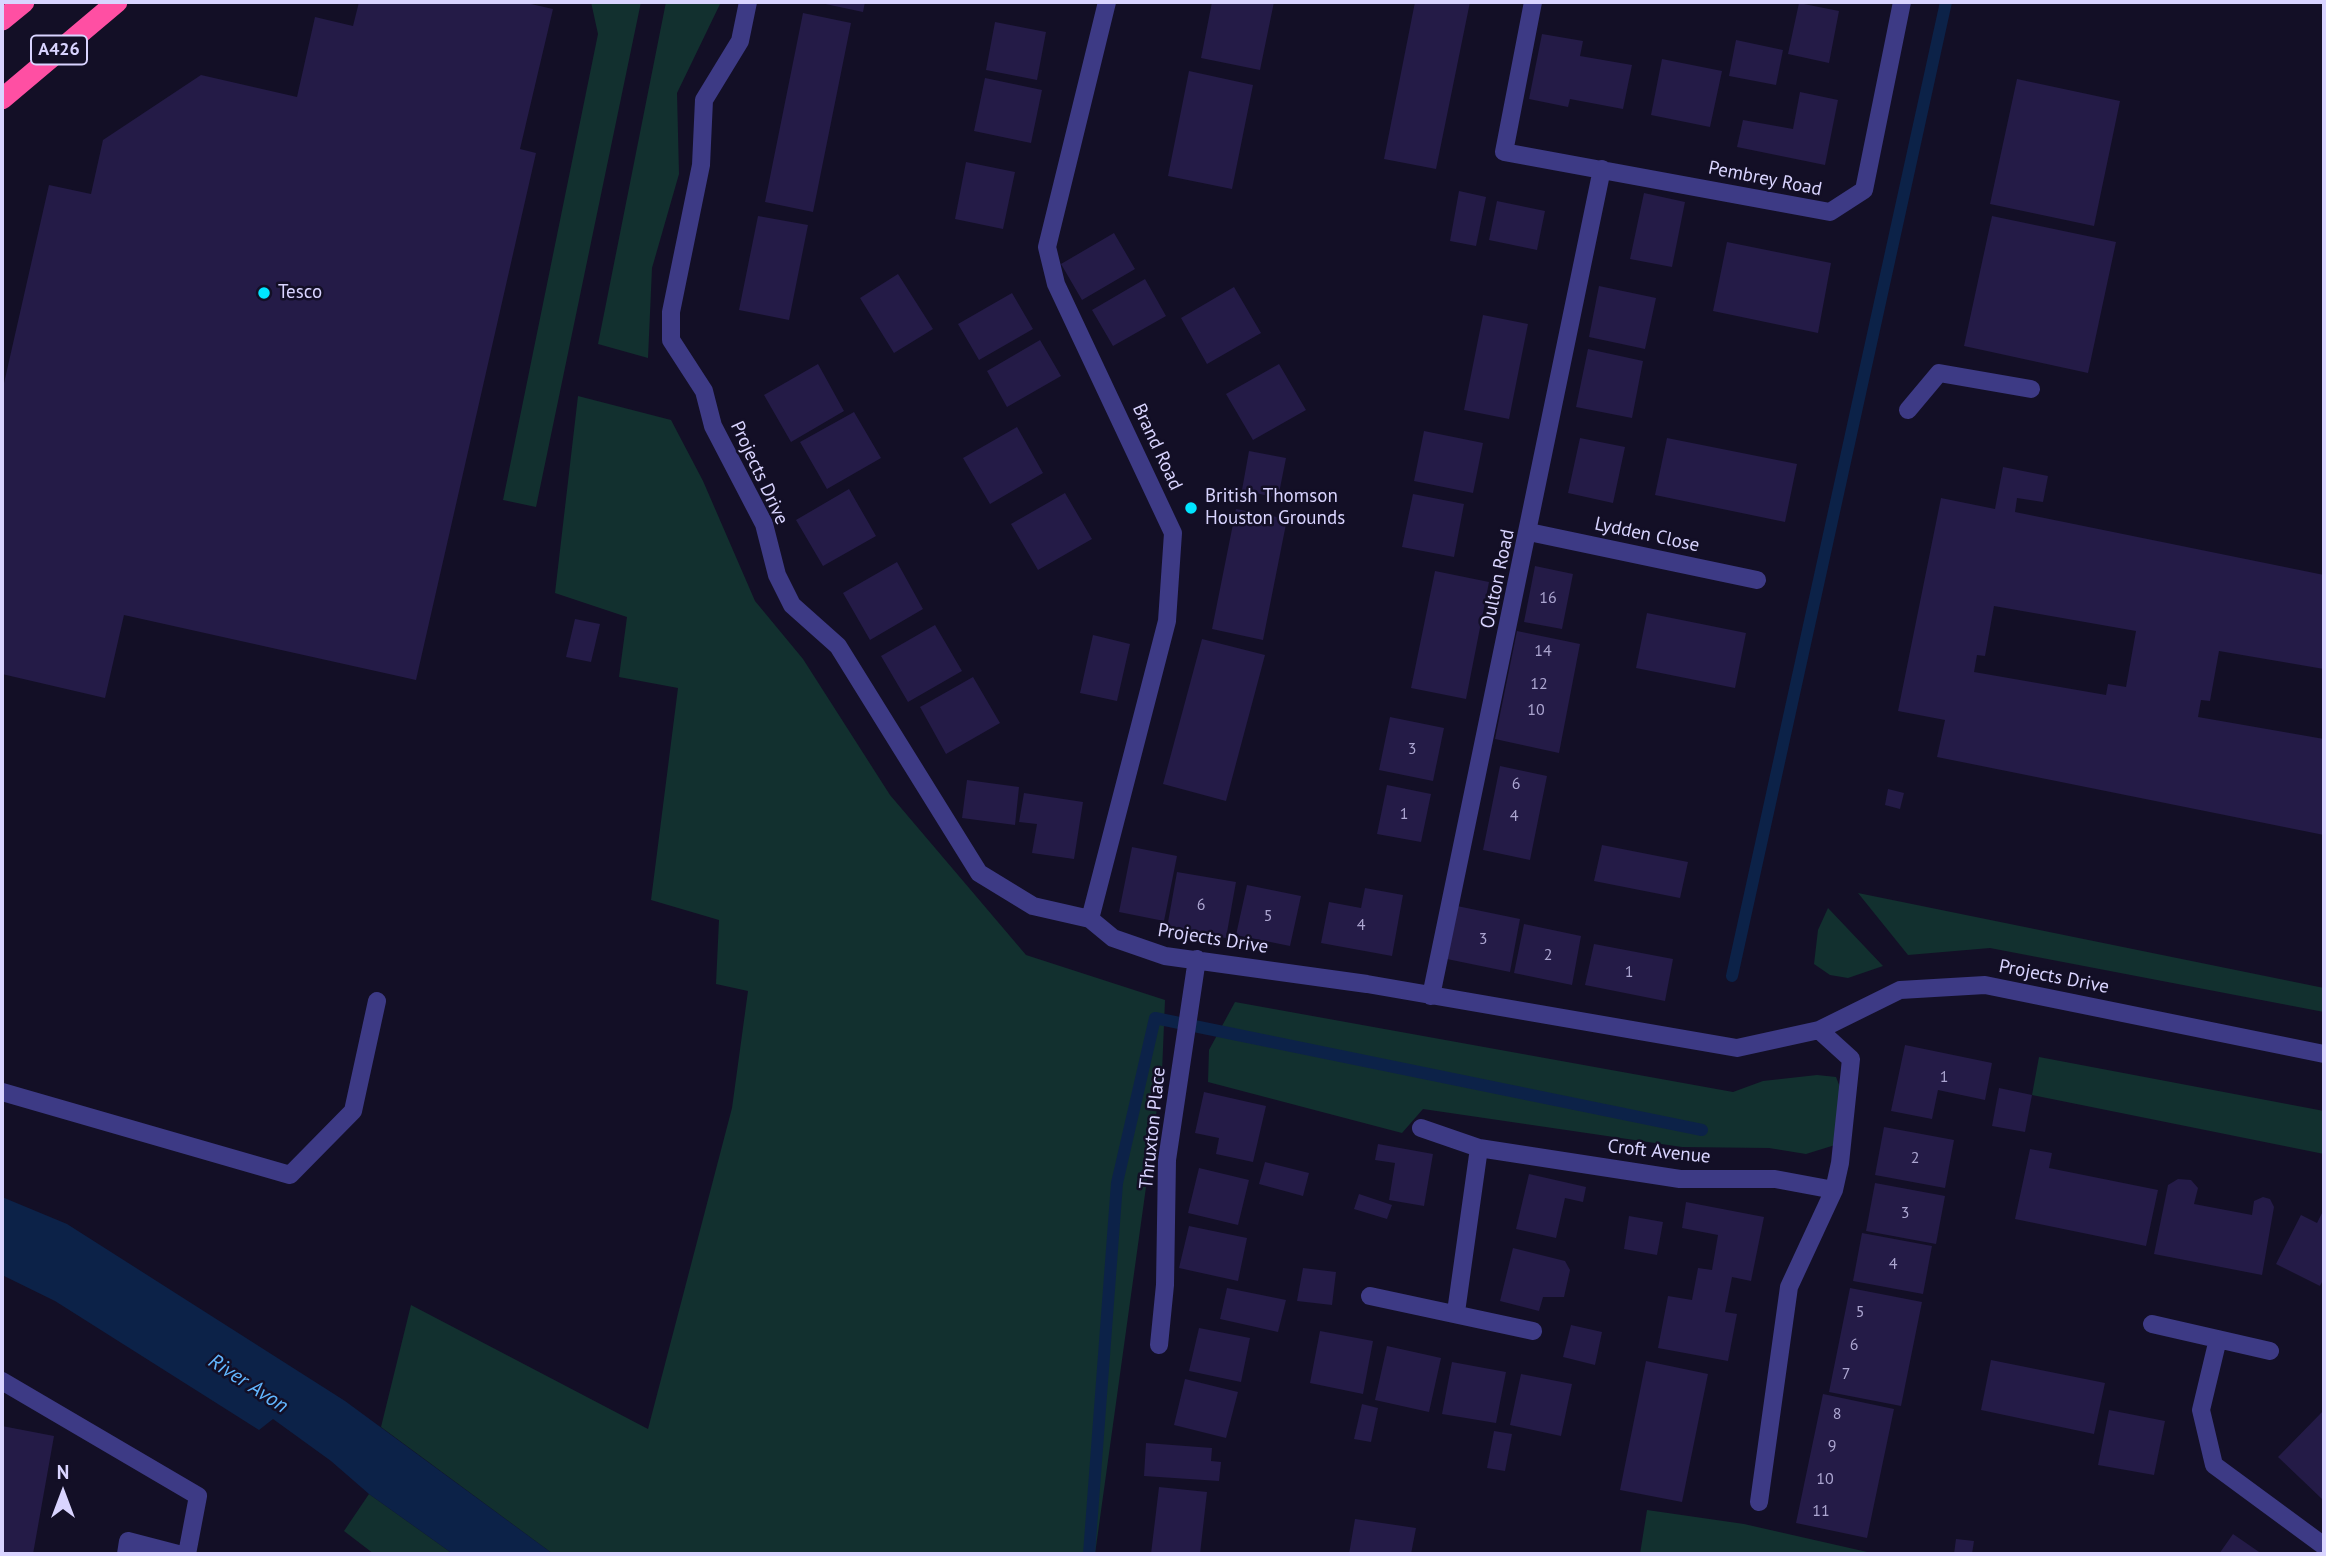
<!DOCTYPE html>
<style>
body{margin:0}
#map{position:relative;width:2326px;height:1556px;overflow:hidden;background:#130f26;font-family:"PT Sans",sans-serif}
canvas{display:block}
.frame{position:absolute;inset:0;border:4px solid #d9d4ff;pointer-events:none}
.north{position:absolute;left:28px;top:1458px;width:70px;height:70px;-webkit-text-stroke:5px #130f26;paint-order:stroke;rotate:0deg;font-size:19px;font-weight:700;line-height:28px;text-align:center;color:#d9d4ff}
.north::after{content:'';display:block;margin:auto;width:24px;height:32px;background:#d9d4ff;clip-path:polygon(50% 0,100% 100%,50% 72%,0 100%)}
</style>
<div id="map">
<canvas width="2326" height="1556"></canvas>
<div class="frame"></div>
<div class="north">N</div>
</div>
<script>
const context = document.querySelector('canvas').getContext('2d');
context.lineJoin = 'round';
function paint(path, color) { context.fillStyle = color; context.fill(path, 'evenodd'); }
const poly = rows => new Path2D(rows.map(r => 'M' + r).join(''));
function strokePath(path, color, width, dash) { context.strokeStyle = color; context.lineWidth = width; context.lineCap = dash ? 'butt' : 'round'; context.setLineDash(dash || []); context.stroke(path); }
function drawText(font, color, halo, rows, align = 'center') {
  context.font = font + ' "PT Sans",sans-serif'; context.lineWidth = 5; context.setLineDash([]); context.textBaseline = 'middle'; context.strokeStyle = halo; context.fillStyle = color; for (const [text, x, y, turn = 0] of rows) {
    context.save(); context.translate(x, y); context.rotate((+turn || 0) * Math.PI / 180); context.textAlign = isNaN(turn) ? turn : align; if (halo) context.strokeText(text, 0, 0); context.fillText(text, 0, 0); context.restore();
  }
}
const green = poly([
 [591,2,641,2,536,507,503,500,598,34],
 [666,2,721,2,677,93,679,174,652,268,648,358,598,344],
 [578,396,671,420,703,481,755,601,803,659,890,795,1026,955,1165,1000,1162,1072,1095,1554,553,1554,381,1427,411,1305,648,1429,732,1108,748,991,716,984,719,920,651,900,678,688,619,677,627,617,555,593],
 [1858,893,2324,988,2324,1012,1990,948,1908,955],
 [1828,908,1883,966,1848,978,1830,975,1814,964,1818,930],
 [1235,1002,1733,1092,1763,1081,1817,1075,1836,1077,1846,1103,1835,1145,1806,1154,1769,1148,1682,1147,1423,1109,1402,1133,1208,1082,1209,1050],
 [2039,1057,2324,1111,2324,1154,2032,1095],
 [369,1494,453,1554,374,1554,344,1531],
 [1647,1510,1744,1524,1876,1554,1640,1554]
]);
const water = poly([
 [2,1197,67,1224,345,1401,553,1554,453,1554,369,1494,331,1461,273,1419,259,1430,55,1301,2,1275]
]);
const stream = poly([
 [1732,976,1946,2],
 [1089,1554,1117,1183,1155,1018,1702,1130]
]);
const building = poly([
 [359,2,522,2,553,9,520,149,536,153,416,680,124,615,105,698,2,674,2,392,49,185,91,194,103,140,201,75,297,97,315,17,353,26],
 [816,2,865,2,863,12],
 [1212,2,1274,2,1260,70,1201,58],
 [1415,2,1470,2,1436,169,1384,159],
 [1799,3,1839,11,1829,63,1788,54],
 [803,13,851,23,813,212,765,202],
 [995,22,1046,32,1037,80,986,70],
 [1542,34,1583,41,1580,56,1632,65,1623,109,1570,99,1568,107,1529,99],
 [1736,40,1783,50,1776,85,1729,76],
 [1662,59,1722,71,1710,127,1651,115],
 [1189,71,1253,85,1232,189,1168,176],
 [985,78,1042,90,1031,143,974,131],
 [2017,79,2120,101,2094,226,1990,204],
 [1800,92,1838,100,1825,165,1737,147,1743,120,1793,129],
 [966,162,1015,172,1003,229,955,219],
 [1459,191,1486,197,1476,246,1450,241],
 [1644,193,1685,202,1672,267,1630,259],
 [1497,201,1545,211,1537,250,1489,240],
 [758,216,808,225,789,320,739,310],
 [1992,216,2116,242,2088,373,1964,346],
 [1114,233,1135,269,1082,300,1061,264],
 [1727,242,1831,263,1818,333,1713,311],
 [898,274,933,329,894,353,860,298],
 [1145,279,1166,316,1113,346,1092,310],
 [1599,286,1656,298,1645,349,1589,337],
 [1234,287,1261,333,1207,364,1181,318],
 [1012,293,1033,329,979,360,958,324],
 [1483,315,1528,324,1509,419,1464,410],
 [1040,340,1061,376,1007,407,987,371],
 [1588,349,1643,361,1632,418,1576,407],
 [818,364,844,411,791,442,764,395],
 [1279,364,1306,410,1253,440,1226,394],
 [854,412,881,458,827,489,800,442],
 [1017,427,1043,473,990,504,963,458],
 [1424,431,1483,443,1473,493,1414,481],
 [1580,438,1625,447,1613,503,1568,493],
 [1667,438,1797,464,1785,522,1655,495],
 [1249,451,1286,458,1278,498,1242,490],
 [2003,467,2048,476,2043,502,2017,498,2015,512,2324,575,2324,669,2219,651,2210,701,2201,700,2198,717,2324,739,2324,835,1937,757,1945,720,1898,711,1941,498,1995,509],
 [1994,606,2136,631,2126,687,2108,684,2106,695,1974,672,1977,655,1985,656],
 [849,489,876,536,823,566,796,520],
 [1065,493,1092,539,1038,570,1011,524],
 [1413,494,1464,504,1454,557,1402,547],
 [1236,509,1287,519,1263,640,1212,629],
 [897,562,923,609,870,640,843,593],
 [1535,566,1573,574,1562,629,1524,622],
 [1435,571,1489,582,1466,699,1411,688],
 [1647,613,1746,633,1735,688,1636,668],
 [575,619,600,624,591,662,566,657],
 [935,625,962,671,908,702,881,656],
 [1517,631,1580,644,1559,753,1495,739],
 [1093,635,1130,644,1117,701,1080,693],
 [1202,639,1265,655,1226,801,1163,784],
 [973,677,1000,723,946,754,920,707],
 [1390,717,1444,728,1433,781,1379,770],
 [1500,766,1547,776,1530,860,1483,850],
 [967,780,1019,787,1015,825,962,818],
 [1387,785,1431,794,1421,842,1377,834],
 [1888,789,1904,793,1900,809,1885,805],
 [1024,793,1083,802,1074,859,1032,853,1037,824,1019,822],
 [1602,845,1688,862,1680,898,1594,881],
 [1132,847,1177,856,1164,921,1119,912],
 [1177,872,1236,882,1226,938,1167,928],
 [1247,885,1301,896,1290,946,1236,935],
 [1365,888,1403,895,1392,956,1321,943,1329,902,1361,908],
 [1457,906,1520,919,1510,972,1447,959],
 [1524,924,1581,936,1572,985,1514,973],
 [1594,944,1673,959,1665,1001,1585,985],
 [1905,1045,1992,1063,1985,1100,1938,1090,1932,1119,1891,1111],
 [1999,1088,2032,1095,2025,1132,1992,1126],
 [1204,1092,1266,1106,1253,1162,1216,1154,1219,1138,1195,1133],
 [1884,1127,1954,1140,1945,1188,1875,1175],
 [1378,1144,1433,1154,1424,1206,1389,1200,1395,1163,1375,1160],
 [2030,1149,2052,1153,2049,1168,2158,1190,2146,1246,2015,1219],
 [1265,1162,1309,1173,1303,1196,1259,1184],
 [1199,1168,1249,1180,1238,1225,1188,1213],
 [1529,1174,1586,1187,1583,1202,1565,1198,1556,1238,1516,1229],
 [2178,1179,2191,1180,2198,1188,2194,1204,2252,1215,2254,1201,2263,1197,2270,1199,2274,1207,2262,1275,2154,1254,2168,1185],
 [1875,1183,1945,1196,1936,1244,1866,1231],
 [1359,1194,1392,1205,1387,1219,1354,1209],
 [1686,1202,1764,1217,1751,1281,1732,1277,1725,1312,1737,1314,1728,1361,1658,1348,1668,1296,1692,1300,1698,1268,1712,1270,1718,1235,1682,1228],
 [2324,1209,2324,1278,2320,1286,2276,1264,2301,1215,2317,1223],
 [1629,1216,1663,1222,1657,1255,1624,1249],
 [1189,1226,1247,1238,1238,1281,1179,1268],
 [1862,1233,1932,1246,1923,1294,1853,1281],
 [1513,1248,1565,1261,1570,1270,1564,1297,1543,1297,1539,1311,1500,1301],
 [1303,1268,1336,1272,1332,1305,1297,1301],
 [1227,1288,1286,1300,1278,1332,1220,1319],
 [1850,1288,1922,1302,1901,1406,1829,1392],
 [1571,1325,1602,1332,1595,1365,1563,1357],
 [1199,1328,1250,1338,1241,1382,1189,1371],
 [1320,1331,1373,1341,1363,1394,1310,1383],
 [1387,1346,1441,1358,1429,1412,1375,1400],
 [1991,1360,2105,1383,2094,1434,1981,1410],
 [1646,1361,1708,1374,1682,1502,1620,1490],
 [1452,1362,1506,1372,1496,1423,1442,1414],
 [1521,1374,1572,1384,1561,1436,1510,1425],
 [1185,1379,1238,1392,1226,1438,1174,1425],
 [1823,1394,1894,1409,1867,1538,1796,1523],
 [1362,1404,1378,1408,1371,1442,1354,1439],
 [2109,1410,2165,1421,2154,1475,2098,1465],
 [2324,1410,2324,1497,2322,1499,2278,1457],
 [2,1426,54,1436,33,1554,2,1554],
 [1494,1431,1512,1434,1505,1471,1487,1468],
 [1146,1443,1212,1448,1211,1461,1221,1462,1219,1481,1144,1476],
 [1159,1487,1207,1492,1200,1554,1151,1554],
 [1355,1519,1416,1528,1411,1554,1349,1554],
 [2233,1534,2262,1554,2219,1554],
 [1956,1539,1974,1541,1972,1554,1954,1554]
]);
const lane = poly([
 [1908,410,1939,373,2031,389],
 [2,1092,290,1175,353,1111,377,1001],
 [2,1381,198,1496,187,1554],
 [126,1554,128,1541,178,1554]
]);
const street = poly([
 [748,2,740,41,704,100,701,165,671,312,671,340,704,391,713,426,764,524,777,575,792,605,838,646,979,873,1033,906,1090,919,1113,938,1165,956,1367,984,1737,1048,1819,1030,1900,990,1985,985,2324,1054],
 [1533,2,1504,152,1830,212,1864,190,1902,2],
 [1529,532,1757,580],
 [1090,919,1167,621,1173,533,1056,284,1047,247,1107,2],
 [1431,996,1602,169],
 [1421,1128,1479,1148,1680,1179,1775,1179,1834,1190],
 [1370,1296,1533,1331],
 [1456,1312,1479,1148],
 [2152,1324,2270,1351],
 [2218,1339,2201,1410,2214,1465,2324,1546],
 [1159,1345,1165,1285,1167,1160,1197,959],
 [1759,1502,1789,1287,1834,1190,1840,1163,1851,1059,1819,1030]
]);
const highway = poly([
 [2,20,24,2],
 [2,99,117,2]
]);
const markers = [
 [264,293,7,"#00e5ff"],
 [1191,508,7,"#00e5ff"]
];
const numberNames = [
 ["16",1548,598],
 ["14",1543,651],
 ["12",1539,684],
 ["10",1536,710],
 ["3",1412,749],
 ["6",1516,784],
 ["1",1404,814],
 ["4",1514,816],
 ["6",1201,905],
 ["5",1268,916],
 ["4",1361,925],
 ["3",1483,939],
 ["2",1548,955],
 ["1",1629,972],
 ["1",1944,1077],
 ["2",1915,1158],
 ["3",1905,1213],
 ["4",1893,1264],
 ["5",1860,1312],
 ["6",1854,1345],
 ["7",1846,1374],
 ["8",1837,1414],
 ["9",1832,1446],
 ["10",1825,1479],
 ["11",1821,1511]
];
const shields = [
 [59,50,56]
];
const shieldNames = [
 ["A426",59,50]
];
const streetNames = [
 ["Pembrey Road",1765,179,11],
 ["Brand Road",1157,447,65],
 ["Projects Drive",759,473,65],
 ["Lydden Close",1647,535,12],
 ["Oulton Road",1498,579,-78],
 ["Projects Drive",1213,939,9],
 ["Projects Drive",2054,977,11],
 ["Thruxton Place",1153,1128,-84],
 ["Croft Avenue",1659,1152,6]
];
const poiNames = [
 ["Tesco",278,293],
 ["British Thomson",1205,497],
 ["Houston Grounds",1205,519]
];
const waterNames = [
 ["River Avon",248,1384,33]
];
paint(green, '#12302f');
paint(water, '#0c2248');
strokePath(stream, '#0c2248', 12);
paint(building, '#241b47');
strokePath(lane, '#3d3a85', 18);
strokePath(street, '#3d3a85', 18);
strokePath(highway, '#ff4fa3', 21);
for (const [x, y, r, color] of markers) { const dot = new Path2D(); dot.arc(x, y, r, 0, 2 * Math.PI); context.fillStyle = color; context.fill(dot); strokePath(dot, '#130f26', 2.5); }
drawText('16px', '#aca6d1', null, numberNames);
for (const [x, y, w] of shields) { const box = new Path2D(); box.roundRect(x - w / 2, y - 14.5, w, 29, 5); context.fillStyle = '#130f26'; context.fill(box); strokePath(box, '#d9d4ff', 2); }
drawText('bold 18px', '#d9d4ff', null, shieldNames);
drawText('19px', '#d9d4ff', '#130f26', streetNames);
drawText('19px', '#d9d4ff', '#130f26', poiNames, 'left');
drawText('italic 21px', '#62b6ff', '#130f26', waterNames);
</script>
